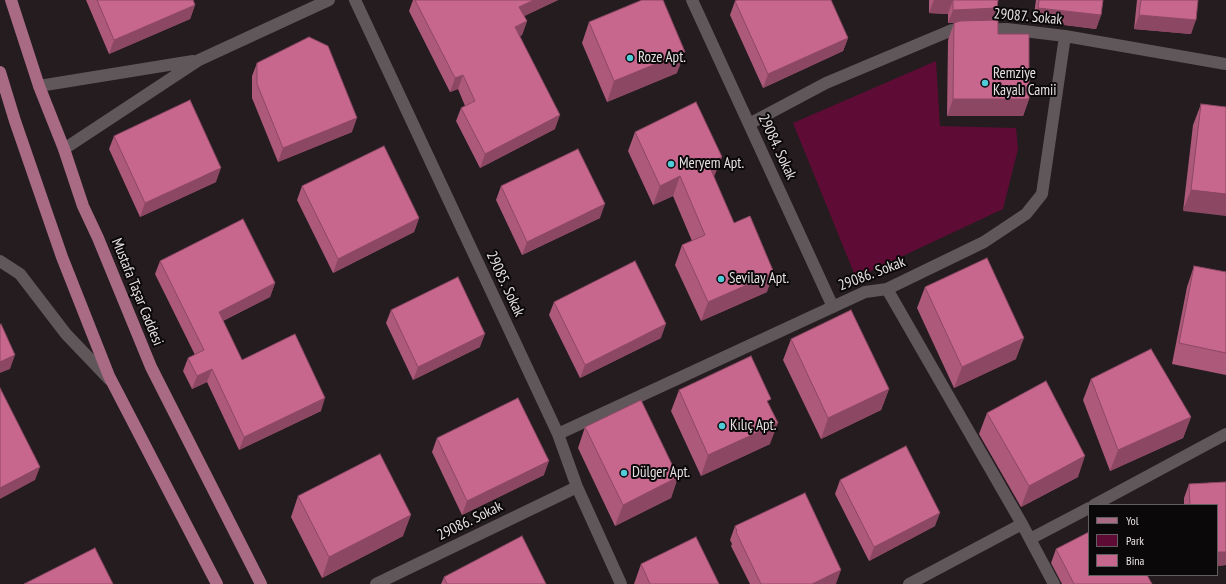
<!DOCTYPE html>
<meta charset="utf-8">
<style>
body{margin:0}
#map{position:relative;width:1226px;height:584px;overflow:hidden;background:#241c1f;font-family:"PT Sans Narrow",sans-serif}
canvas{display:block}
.legend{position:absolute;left:1088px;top:504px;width:130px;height:72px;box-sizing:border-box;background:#0b0809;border:1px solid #635e60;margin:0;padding:5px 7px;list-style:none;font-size:12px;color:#e6e0e2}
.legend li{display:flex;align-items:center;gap:8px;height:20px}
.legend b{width:20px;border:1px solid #635e60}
</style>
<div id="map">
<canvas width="1226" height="584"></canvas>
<ul class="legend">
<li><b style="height:5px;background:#a96a83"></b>Yol</li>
<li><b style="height:11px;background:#5e0c36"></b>Park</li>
<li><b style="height:11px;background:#c8678e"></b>Bina</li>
</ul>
</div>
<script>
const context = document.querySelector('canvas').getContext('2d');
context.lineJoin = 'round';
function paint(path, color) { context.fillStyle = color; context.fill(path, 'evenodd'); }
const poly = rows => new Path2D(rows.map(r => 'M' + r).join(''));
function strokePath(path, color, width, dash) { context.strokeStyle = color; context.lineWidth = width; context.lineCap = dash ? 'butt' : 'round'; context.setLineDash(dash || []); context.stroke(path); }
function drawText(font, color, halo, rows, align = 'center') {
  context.font = font + ' "PT Sans Narrow",sans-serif'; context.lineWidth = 4; context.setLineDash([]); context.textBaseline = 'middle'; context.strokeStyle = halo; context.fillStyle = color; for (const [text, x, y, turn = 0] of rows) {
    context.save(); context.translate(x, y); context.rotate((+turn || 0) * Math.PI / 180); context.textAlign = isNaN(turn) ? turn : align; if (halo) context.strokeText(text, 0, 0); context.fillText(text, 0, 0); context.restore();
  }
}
const green = poly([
 [936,61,940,126,1016,128,1018,149,1003,209,856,278,793,123]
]);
const minor = poly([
 [355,0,558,434,577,487,621,584],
 [692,0,833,307],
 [39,86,193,61],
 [749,124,826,83,952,30,1007,29,1065,36,1226,64],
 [64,149,199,60,329,0],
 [0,261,20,274,66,334,110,380],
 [887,289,1022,524,1054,584],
 [558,434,865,292,887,289,984,242,1026,214,1042,194,1065,36],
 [1094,505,1226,434],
 [1030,539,1089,508],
 [376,584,577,487],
 [909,584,1022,524]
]);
const major = poly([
 [11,0,39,86,64,149,83,206,98,238,151,367,261,584],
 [0,72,15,121,62,257,109,376,217,584]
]);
const wall = poly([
 [86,0,193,0,195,5,190,19,109,54],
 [413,0,558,0,524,16,527,21,522,35,520,36,555,129,480,168,456,121,461,108,465,106,458,89,450,92,409,11],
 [929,0,998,0,997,8,993,20,998,34,1029,99,1023,116,947,116,948,40,954,23,948,23,948,14,929,13],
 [1036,0,1103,0,1101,15,1096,29,1033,21],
 [1137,0,1198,0,1191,34,1134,29],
 [735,1,848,38,843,51,763,88,730,15],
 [589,22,677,73,607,102,582,43],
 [257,63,352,132,278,162,252,98,252,76],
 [1201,104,1226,107,1183,211,1193,125],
 [635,132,714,177,734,223,767,292,701,321,675,265,682,245,692,241,673,196,653,205,628,151],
 [114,136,216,182,140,217,109,149],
 [302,186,419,218,414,232,333,273,297,200],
 [501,186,600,218,522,255,496,200],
 [160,261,275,283,270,297,223,321,242,360,321,411,239,450,207,382,192,389,183,371,188,358,195,355,155,274],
 [1194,266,1226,272,1226,375,1172,364,1187,287],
 [925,287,1016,359,954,388,917,308],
 [554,302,661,338,580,378,549,315],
 [391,310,480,347,413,380,386,323],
 [791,339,889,389,881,410,821,439,783,360],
 [1091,379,1191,417,1183,438,1110,471,1083,400],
 [679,390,769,404,770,444,701,476,671,411],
 [987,413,1078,477,1021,507,979,434],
 [585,427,678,477,671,498,615,526,578,448],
 [437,438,544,475,462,515,432,452],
 [840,480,935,526,869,561,835,494],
 [1226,482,1226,565,1217,566,1217,505,1184,505,1184,498,1189,484],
 [298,496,403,536,322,578,291,517],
 [735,526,836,584,750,584,731,546,732,544,730,540],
 [1056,549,1152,584,1062,584,1051,563],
 [641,564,719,584,634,584],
 [444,577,546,584,441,584]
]);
const shadedWall = poly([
 [534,0,558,0,514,21,519,7],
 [934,0,953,0,948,14,929,13],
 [195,5,190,19,109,54,114,40],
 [997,8,992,22,948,23,953,10],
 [1038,8,1101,15,1096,29,1033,21],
 [1139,15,1196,20,1191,34,1134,29],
 [527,21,522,35,510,41,515,27],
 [848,38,843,51,763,88,768,74],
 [685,52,677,73,607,102,614,81],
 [463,75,458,89,450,92,455,78],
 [953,99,1029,99,1023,116,947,116],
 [560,115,555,129,480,168,485,154],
 [357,118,352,132,278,162,283,148],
 [722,157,714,177,700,183,708,163],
 [221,168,216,182,140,217,145,203],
 [680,176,673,196,653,205,660,186],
 [1191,190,1226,194,1226,216,1183,211],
 [605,204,600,218,522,255,527,242],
 [419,218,414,232,333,273,338,259],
 [774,273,767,292,701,321,708,302],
 [275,283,270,297,214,325,219,312],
 [666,324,661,338,580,378,585,365],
 [485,334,480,347,413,380,418,367],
 [1024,338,1016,359,954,388,962,367],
 [15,355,10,369,0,373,0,362],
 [212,369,207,382,192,389,197,376],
 [889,389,881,410,821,439,828,418],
 [325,398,321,411,239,450,244,437],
 [1191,417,1183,438,1110,471,1118,450],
 [778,423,770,444,701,476,708,455],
 [1085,456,1078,477,1021,507,1029,486],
 [549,461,544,475,462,515,467,501],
 [40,467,35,480,0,499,0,488],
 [678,477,671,498,615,526,623,505],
 [940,513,935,526,869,561,874,547],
 [411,515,403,536,322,578,329,557],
 [1217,552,1226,552,1226,565,1217,566],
 [841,570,836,584,812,584]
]);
const building = poly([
 [97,0,193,0,195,5,114,40,97,0],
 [415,0,534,0,519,7,527,21,515,27,560,115,485,154,461,108,475,101,463,75,455,78,415,0],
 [642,0,663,0,685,52,614,81,589,22,642,0],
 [737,0,831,0,848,38,768,74,735,1,737,0],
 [945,0,998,0,997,8,953,10,953,0,945,0],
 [1039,0,1103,0,1101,15,1038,8,1039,0],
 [1141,0,1198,0,1196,20,1139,15,1141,0],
 [998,20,998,34,1029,34,1029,99,953,99,954,23,960,21,998,20],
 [309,37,328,46,357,118,283,148,257,84,257,63,309,37],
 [190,100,221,168,145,203,114,136,190,100],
 [696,102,722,157,708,163,734,223,750,216,774,273,708,302,682,245,705,235,680,176,660,186,635,132,696,102],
 [1201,104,1226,107,1226,194,1191,190,1201,104],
 [384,146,419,218,338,259,302,186,384,146],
 [578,149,605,204,527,242,501,186,578,149],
 [243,219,275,283,219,312,242,360,295,334,325,398,244,437,212,369,197,376,188,358,204,350,160,261,243,219],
 [987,258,1024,338,962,367,925,287,987,258],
 [635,261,666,324,585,365,554,302,635,261],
 [1194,266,1226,272,1226,353,1179,343,1194,266],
 [458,277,485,334,418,367,391,310,458,277],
 [851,310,889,389,828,418,791,339,851,310],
 [1,324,15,355,0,362,0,325,1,324],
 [1151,349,1191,417,1118,450,1091,379,1151,349],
 [751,356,771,399,767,401,778,423,708,455,679,390,751,356],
 [1046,381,1085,456,1029,486,987,413,1046,381],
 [0,388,40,467,0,488,0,388],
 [518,398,549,461,467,501,437,438,518,398],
 [641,400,678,477,623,505,585,427,641,400],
 [906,446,940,513,874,547,840,480,906,446],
 [380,454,411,515,329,557,298,496,380,454],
 [1226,482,1226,552,1217,552,1217,505,1190,505,1189,484,1226,482],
 [805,493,841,570,812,584,761,584,736,532,737,531,735,526,805,493],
 [1089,532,1089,575,1147,575,1152,584,1074,584,1056,549,1089,532],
 [522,536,546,584,447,584,444,577,522,536],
 [696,537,719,584,650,584,641,564,696,537],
 [95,548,113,584,24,584,95,548]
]);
const markers = [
 [630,58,4,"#52cbd9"],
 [985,83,4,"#52cbd9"],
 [671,164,4,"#52cbd9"],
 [721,279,4,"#52cbd9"],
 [722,426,4,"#52cbd9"],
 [624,473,4,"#52cbd9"]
];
const streetNames = [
 ["29087. Sokak",1028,17,5],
 ["29084. Sokak",777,147,65],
 ["29086. Sokak",872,274,-21],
 ["29085. Sokak",505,284,65],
 ["Mustafa Taşar Caddesi",137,292,68],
 ["29086. Sokak",470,521,-26]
];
const poiNames = [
 ["Roze Apt.",638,58],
 ["Remziye",993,74],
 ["Kayalı Camii",993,91],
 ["Meryem Apt.",679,164],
 ["Sevilay Apt.",729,279],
 ["Kılıç Apt.",730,426],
 ["Dülger Apt.",632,473]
];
paint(green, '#5e0c36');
strokePath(minor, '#60575a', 12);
strokePath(major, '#a96a83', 12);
paint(wall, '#ac597a');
paint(shadedWall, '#8c4863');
paint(building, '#c8678e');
strokePath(building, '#8c4863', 1);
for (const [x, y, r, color] of markers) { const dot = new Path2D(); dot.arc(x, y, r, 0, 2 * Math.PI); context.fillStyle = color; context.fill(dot); strokePath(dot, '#0b0809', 1.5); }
drawText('15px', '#e6e0e2', '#0b0809', streetNames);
drawText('15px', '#e6e0e2', '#0b0809', poiNames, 'left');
</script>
